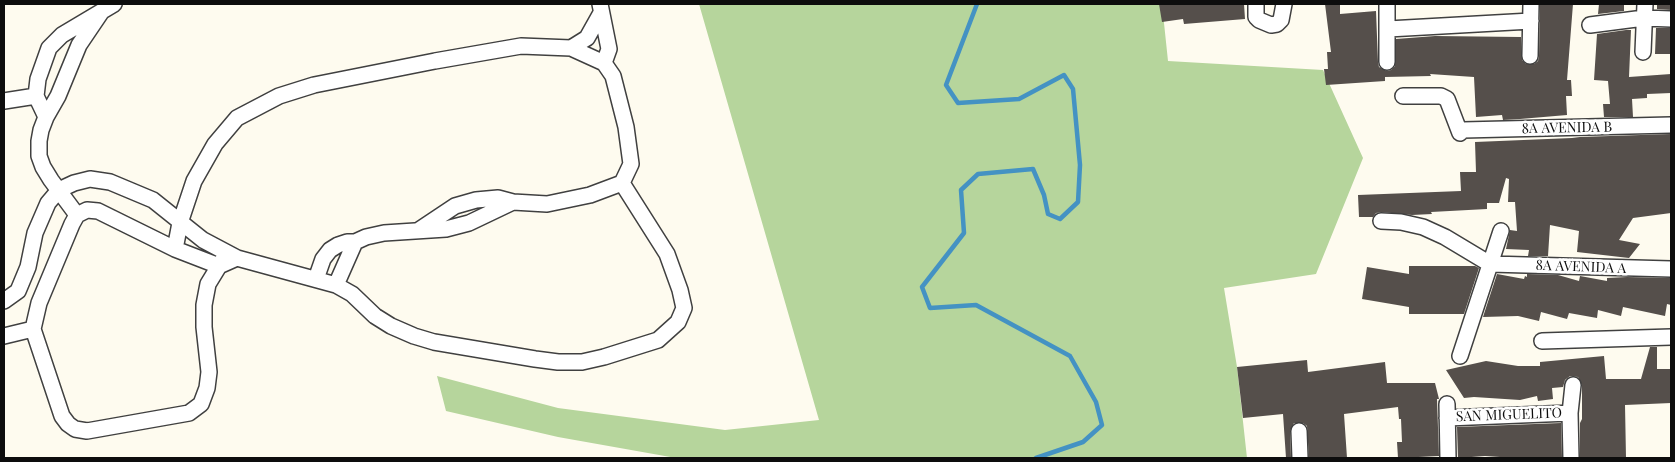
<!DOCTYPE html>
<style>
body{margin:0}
#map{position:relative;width:1675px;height:462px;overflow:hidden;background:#fefbef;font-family:"Playfair Display",serif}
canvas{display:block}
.frame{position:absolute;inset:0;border:5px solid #0d0d0d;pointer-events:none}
</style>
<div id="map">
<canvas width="1675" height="462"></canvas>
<div class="frame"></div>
</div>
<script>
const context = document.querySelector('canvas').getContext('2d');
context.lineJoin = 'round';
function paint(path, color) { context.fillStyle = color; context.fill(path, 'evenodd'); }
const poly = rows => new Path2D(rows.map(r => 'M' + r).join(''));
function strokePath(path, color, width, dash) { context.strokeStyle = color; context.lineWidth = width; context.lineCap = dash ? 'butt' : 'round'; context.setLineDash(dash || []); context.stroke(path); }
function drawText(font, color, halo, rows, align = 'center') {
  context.font = font + ' "Playfair Display",serif'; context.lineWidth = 5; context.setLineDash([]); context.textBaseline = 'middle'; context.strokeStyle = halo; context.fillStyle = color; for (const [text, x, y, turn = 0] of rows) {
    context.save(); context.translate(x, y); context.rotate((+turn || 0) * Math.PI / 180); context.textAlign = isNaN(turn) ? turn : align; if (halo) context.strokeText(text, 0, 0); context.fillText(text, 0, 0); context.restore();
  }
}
const forest = poly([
 [699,4,1162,4,1168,61,1323,70,1363,158,1316,274,1224,288,1237,367,1247,458,676,458,558,437,446,411,437,376,558,408,725,430,819,420]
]);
const stream = poly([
 [977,4,946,85,958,103,1019,99,1064,75,1073,89,1080,165,1078,202,1060,219,1048,214,1044,195,1033,169,978,174,961,190,964,233,922,287,930,308,976,305,1070,356,1096,402,1102,425,1083,442,1036,458]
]);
const building = poly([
 [1159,4,1244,4,1245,19,1184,24,1183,19,1162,22],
 [1325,4,1340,4,1340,14,1376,11,1378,62,1379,67,1387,71,1391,70,1395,66,1396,39,1435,36,1521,37,1522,60,1526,64,1534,64,1538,61,1539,56,1540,4,1573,4,1567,80,1571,80,1572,96,1566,96,1567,115,1520,119,1503,120,1502,115,1476,117,1474,77,1430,74,1431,76,1385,77,1385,81,1326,85,1324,69,1328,69,1327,52,1331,52],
 [1599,4,1624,4,1624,11,1598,14],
 [1657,4,1671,4,1671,10,1657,9],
 [1656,28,1671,28,1671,54,1655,54],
 [1626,30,1631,30,1629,77,1671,74,1671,93,1647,94,1647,98,1632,99,1633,117,1604,117,1603,104,1610,104,1608,81,1594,80,1597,34],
 [1671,134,1671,213,1633,218,1619,240,1640,244,1629,258,1577,252,1579,231,1550,225,1548,256,1528,256,1529,250,1506,249,1510,230,1517,231,1515,202,1508,202,1509,179,1506,178,1499,203,1487,203,1487,209,1431,212,1432,214,1412,215,1381,212,1376,213,1373,217,1359,217,1358,195,1461,191,1460,172,1476,172,1475,142,1572,138,1580,137],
 [1409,266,1475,266,1479,268,1464,314,1409,314,1409,307,1362,299,1367,267,1409,274],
 [1497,274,1524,279,1525,276,1527,277,1527,274,1558,275,1579,281,1580,276,1607,281,1607,278,1627,277,1671,278,1671,305,1667,304,1665,316,1623,307,1621,316,1598,310,1597,318,1569,313,1567,319,1541,312,1539,321,1518,316,1483,317],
 [1650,347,1657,347,1657,369,1671,369,1671,403,1625,405,1626,458,1580,458,1580,423,1582,419,1582,386,1578,377,1570,376,1565,380,1563,387,1552,388,1553,399,1538,401,1537,396,1520,400,1474,397,1464,398,1446,370,1486,361,1518,366,1540,366,1540,362,1604,356,1606,379,1641,379],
 [1307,360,1308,372,1385,362,1387,383,1435,383,1439,399,1437,399,1439,456,1398,458,1397,442,1402,442,1401,419,1399,419,1398,407,1344,414,1347,458,1309,458,1307,426,1303,423,1294,423,1290,431,1291,458,1286,458,1283,414,1243,418,1237,367],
 [1561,423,1562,458,1515,458,1485,456,1458,458,1457,427]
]);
const minor = poly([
 [600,4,609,49,604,63],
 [1256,4,1256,17,1259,20,1271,25,1277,24,1281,20,1284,4],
 [1590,25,1644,18,1671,19],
 [1388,29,1531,21],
 [571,48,587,38,601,13],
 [1643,52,1645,4],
 [1530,56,1531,4],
 [1387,62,1387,4],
 [1403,96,1441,96,1447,99,1460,133,1463,130,1671,125],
 [4,101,36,96],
 [46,117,36,96,38,79,49,48,62,35,114,4],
 [77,215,51,180,43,167,39,156,39,141,41,130,46,117,58,96,79,45,102,11],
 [1381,221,1401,222,1423,227,1445,237,1490,264,1671,269],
 [175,249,180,223,194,181,215,144,237,118,279,96,314,85,435,61,521,46,571,48,604,63,613,76,626,127,631,164,622,183,590,195,547,204,513,202,498,198,476,200,455,206,419,230],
 [227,253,219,266,208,284,204,305,204,327,209,372,207,388,201,404,189,413,87,431,75,429,68,424,62,416,33,329,39,303,72,224,77,215,87,210,98,211,175,249,219,266,237,258],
 [316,279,323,259,330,250,338,245,347,242,355,242,366,237,384,233,446,229,469,223,513,202],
 [336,285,355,242],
 [4,301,18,291,28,267,35,233,48,203,59,190,74,183,90,179,110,182,153,200,203,240,237,258,336,285,352,294,375,316,391,326,414,336,434,342,535,359,558,362,582,362,604,357,658,340,678,322,684,308,680,290,667,254,622,183],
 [4,336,33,329],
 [1542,341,1671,337],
 [1460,356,1501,231],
 [1447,404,1448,458],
 [1447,418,1570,413],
 [1299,431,1300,458],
 [1571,458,1570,413,1573,385]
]);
const streetNames = [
 ["8A AVENIDA B",1567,128,-1],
 ["8A AVENIDA A",1581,267,2],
 ["SAN MIGUELITO",1509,415,-2]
];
paint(forest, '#b6d59c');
strokePath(stream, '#4492c3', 4.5);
paint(building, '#554f4b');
strokePath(minor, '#404040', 18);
strokePath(minor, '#fff', 15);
drawText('14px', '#0d0d0d', '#fff', streetNames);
</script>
